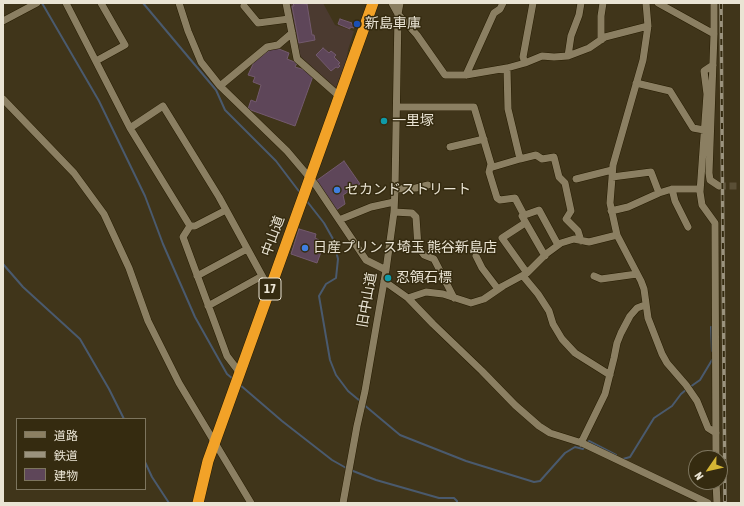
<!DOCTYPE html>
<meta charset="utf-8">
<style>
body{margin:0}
#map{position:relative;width:744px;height:506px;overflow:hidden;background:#40351a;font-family:"Asap Condensed","Noto Sans JP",sans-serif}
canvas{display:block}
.frame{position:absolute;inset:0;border:4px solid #eae4d4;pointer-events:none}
.legend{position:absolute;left:16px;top:418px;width:130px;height:72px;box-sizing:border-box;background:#352b10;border:1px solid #7d755e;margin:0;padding:5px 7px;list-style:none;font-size:12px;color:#eae4d4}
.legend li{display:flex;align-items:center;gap:8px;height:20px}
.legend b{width:20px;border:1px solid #7d755e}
.north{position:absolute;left:688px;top:450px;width:40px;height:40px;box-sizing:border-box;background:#352b10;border:1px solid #7d755e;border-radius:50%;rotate:236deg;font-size:11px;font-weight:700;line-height:16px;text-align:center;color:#eae4d4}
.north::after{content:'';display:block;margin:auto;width:14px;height:18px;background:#d5b534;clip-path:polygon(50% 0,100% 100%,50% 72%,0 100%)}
</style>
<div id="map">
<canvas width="744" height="506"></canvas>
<div class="frame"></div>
<ul class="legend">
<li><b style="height:5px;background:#8b7f62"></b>道路</li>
<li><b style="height:5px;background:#9b937e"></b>鉄道</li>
<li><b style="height:11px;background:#5e4659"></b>建物</li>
</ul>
<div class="north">N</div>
</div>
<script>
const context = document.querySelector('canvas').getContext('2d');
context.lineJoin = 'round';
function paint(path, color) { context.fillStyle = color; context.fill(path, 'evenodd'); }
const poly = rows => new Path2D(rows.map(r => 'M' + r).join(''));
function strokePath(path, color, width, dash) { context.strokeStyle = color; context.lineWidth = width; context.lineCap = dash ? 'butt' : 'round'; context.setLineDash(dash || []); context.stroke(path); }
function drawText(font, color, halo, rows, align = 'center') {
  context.font = font + ' "Asap Condensed","Noto Sans JP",sans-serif'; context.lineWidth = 3; context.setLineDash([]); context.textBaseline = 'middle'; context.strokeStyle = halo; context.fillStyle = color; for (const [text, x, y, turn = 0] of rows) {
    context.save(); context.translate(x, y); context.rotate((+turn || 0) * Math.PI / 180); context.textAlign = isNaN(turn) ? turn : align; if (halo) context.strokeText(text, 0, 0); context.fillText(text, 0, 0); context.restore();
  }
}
const commercial = poly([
 [290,3,323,3,335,25,354,31,348,50,346,62,336,88,300,56]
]);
const stream = poly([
 [42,3,99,101,145,196,163,244,195,317,227,374,233,379],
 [143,3,216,90,225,110,276,161,301,194],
 [306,200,324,223,333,239,338,259,336,278,326,284,319,296,330,360,336,375,348,391,360,401],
 [3,264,23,287,80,339,109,389,124,419],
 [712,351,711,327,713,327],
 [239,384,282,421,332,460,348,469,376,480,439,498,454,498,457,501,457,503],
 [690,387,700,380,712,360],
 [363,404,400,435,466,461,534,482,540,481,565,453,575,447,583,449,589,441,616,455],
 [623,459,630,457,654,418,672,406,681,394,687,389],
 [145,462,152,477,169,503]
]);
const building = poly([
 [293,3,307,4,312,35,314,35,315,40,299,43,292,6,294,6,293,3],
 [340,19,352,23,351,24,355,25,354,28,350,27,350,29,338,24,340,19],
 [274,47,289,53,287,59,297,63,295,67,308,71,313,76,295,126,248,109,251,100,256,102,261,85,253,82,255,77,248,75,254,62,274,47],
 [323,48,329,53,331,51,336,55,334,57,340,63,338,64,340,66,338,68,336,67,331,71,316,55,323,48],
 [344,161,360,184,343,195,345,204,336,210,316,181,344,161],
 [299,229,316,234,315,238,319,240,316,244,318,245,317,251,321,252,317,263,291,254,299,229]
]);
const minorTunnel = poly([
 [719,186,741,186]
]);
const minor = poly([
 [66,3,130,128,190,226],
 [179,3,188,31,201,62,220,86,287,151,315,184,366,260,386,270],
 [286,3,297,59,339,96],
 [392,3,398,14,417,35,445,75,466,75,507,68,525,63,542,56,554,57,568,56,589,48,605,37,648,26],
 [646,3,648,26,643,60,613,165,610,203,617,235,641,281,644,289,648,318,662,354,667,363,686,385,697,401,708,428,716,433],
 [658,3,714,34],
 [714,3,714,34,709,173,710,180,719,186],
 [244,6,258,23,289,19],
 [3,21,37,3],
 [601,40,601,16,603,3],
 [568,56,571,36,579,15,581,3],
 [96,61,125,45,101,3],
 [525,63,523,57,533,3],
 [713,65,704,71,707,94,700,192,702,205,715,223,716,458],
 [466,75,494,13,500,9,503,3],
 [636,83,670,91,693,128,704,130],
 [220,86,267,47,278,45,292,33],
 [3,99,74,173,104,214,129,268,148,321,179,383,251,503],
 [397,107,474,107,491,164,493,167,520,159,508,109,507,68],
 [130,128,163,106,219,197,266,283,271,287],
 [450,147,484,139],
 [520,159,536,155,542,159,554,157,559,177,565,183,571,211,566,219,578,231,581,241],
 [491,164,489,172,497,198,500,200,515,198,524,215],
 [576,179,612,170],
 [395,189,416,188,428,185],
 [672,189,675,201,688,227],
 [659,193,672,189,700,189],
 [226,210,195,226,190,226,183,237,227,356,240,373],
 [611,211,628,207,659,193,651,172,612,177],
 [394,212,412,213,416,217,418,247,424,255,434,259,454,298],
 [339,220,371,207,394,202],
 [525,223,502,238,527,273],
 [476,256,482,268,498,289],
 [545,256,522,216,539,210,558,245],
 [197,276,247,249],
 [523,276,538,294,549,311,553,324,562,339,575,353,610,375],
 [594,276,601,279,637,274],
 [384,281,408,298,433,324,482,371,515,405,539,426,550,433,582,443,708,503],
 [408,298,426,292,443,294,471,303,484,299,503,286,527,273,546,254,561,243,574,239,589,242,617,235],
 [208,306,262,276],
 [581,443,605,394,614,358,617,343,621,333,630,316,637,308,645,305],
 [716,482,717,503],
 [343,503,357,426,365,391,386,270,394,212,395,189,398,14,400,3]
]);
const highway = poly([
 [198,503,208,461,373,3]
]);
const rail = poly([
 [721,3,725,503]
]);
const markers = [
 [357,24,4,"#1a4fb4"],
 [384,121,4,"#0f9aa8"],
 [337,190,4,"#3f7fe0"],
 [305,248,4,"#3f7fe0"],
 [388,278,4,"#0f9aa8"]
];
const shields = [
 [270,289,22]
];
const shieldNames = [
 ["17",270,289]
];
const poiNames = [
 ["新島車庫",365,24],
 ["一里塚",392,121],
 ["セカンドストリート",345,190],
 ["日産プリンス埼玉 熊谷新島店",313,248],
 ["忍領石標",396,278]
];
const streetNames = [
 ["中山道",273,236,-70],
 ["旧中山道",367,300,-80]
];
paint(commercial, '#4b3a30');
strokePath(stream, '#4a5a6e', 2);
paint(building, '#5e4659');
strokePath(building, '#735a6e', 1);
strokePath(minorTunnel, '#5a4f36', 7, [7, 3.5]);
strokePath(minor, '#261c02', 8);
strokePath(highway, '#261c02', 12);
strokePath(minor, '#8b7f62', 7);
strokePath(highway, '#f2a228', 11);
strokePath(rail, '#9b937e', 3.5);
strokePath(rail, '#352b10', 2, [6]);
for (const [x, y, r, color] of markers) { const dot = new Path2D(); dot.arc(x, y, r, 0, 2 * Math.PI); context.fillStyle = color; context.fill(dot); strokePath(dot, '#352b10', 1.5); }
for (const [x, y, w] of shields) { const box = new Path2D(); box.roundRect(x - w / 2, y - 11, w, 22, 3); context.fillStyle = '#352b10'; context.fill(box); strokePath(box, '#eae4d4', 1); }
drawText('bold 13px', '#eae4d4', null, shieldNames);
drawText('14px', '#eae4d4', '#352b10', poiNames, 'left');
drawText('14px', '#eae4d4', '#352b10', streetNames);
</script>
